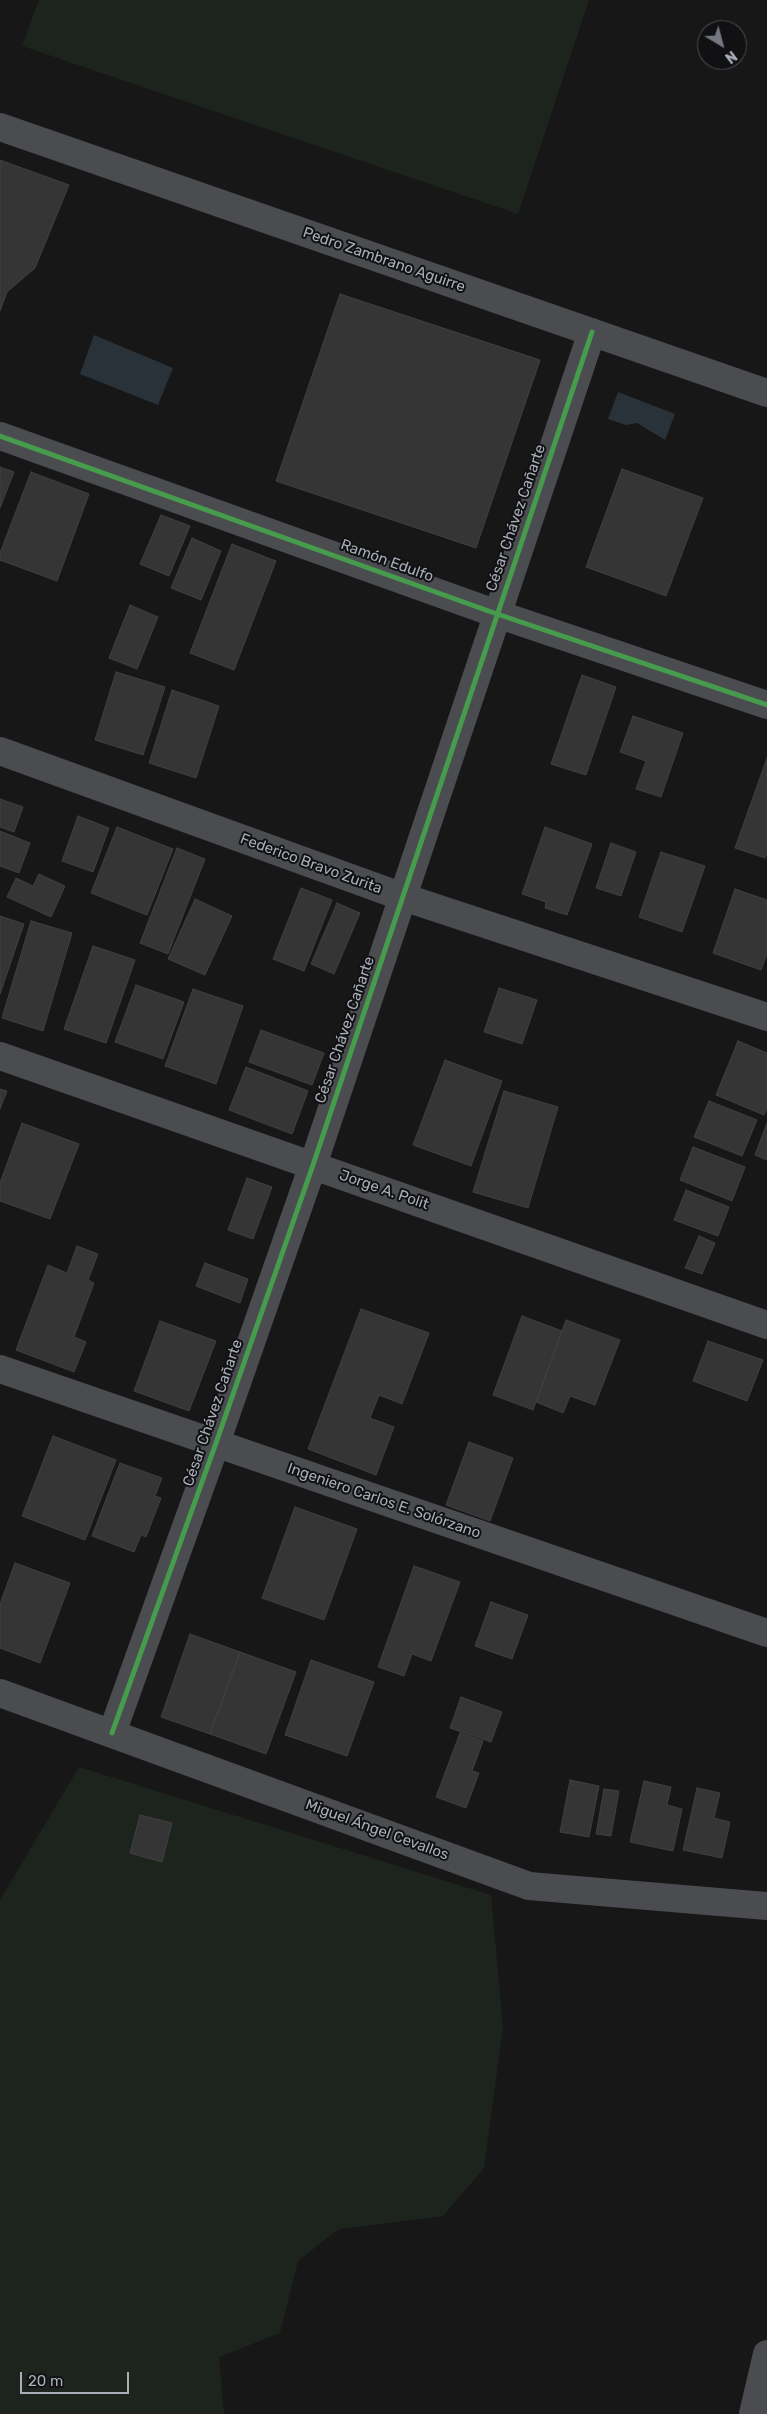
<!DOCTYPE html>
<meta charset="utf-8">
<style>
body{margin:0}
#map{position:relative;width:767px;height:2414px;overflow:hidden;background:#171717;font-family:Rubik,sans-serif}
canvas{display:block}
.north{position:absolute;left:697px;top:20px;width:50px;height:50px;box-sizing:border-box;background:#111113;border:1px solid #4d4f55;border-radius:50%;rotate:143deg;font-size:14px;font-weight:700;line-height:20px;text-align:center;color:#a8adb8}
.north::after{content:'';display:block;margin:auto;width:18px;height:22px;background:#757880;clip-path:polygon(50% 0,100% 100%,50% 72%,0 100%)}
.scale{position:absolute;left:20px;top:2372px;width:109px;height:22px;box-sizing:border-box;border:2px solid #a8adb8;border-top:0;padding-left:6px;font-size:15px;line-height:18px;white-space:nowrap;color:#a8adb8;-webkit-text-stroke:4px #111113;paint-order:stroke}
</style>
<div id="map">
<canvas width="767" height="2414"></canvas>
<div class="north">N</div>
<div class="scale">20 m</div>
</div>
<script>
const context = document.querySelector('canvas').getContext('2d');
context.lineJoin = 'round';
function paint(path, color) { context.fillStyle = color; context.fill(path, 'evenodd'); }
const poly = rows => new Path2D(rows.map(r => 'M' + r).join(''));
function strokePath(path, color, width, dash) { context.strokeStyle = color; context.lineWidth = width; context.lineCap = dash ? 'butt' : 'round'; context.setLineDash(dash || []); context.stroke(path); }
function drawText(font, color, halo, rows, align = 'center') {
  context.font = font + ' Rubik,sans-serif'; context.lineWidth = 4; context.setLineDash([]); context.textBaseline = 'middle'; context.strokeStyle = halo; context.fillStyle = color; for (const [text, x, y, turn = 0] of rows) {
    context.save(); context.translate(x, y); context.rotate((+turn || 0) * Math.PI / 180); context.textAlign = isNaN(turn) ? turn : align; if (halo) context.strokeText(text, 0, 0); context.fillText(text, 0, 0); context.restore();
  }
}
const green = poly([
 [39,0,589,0,518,214,22,46],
 [79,1767,491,1895,503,2027,484,2168,443,2216,339,2229,298,2261,280,2333,219,2357,224,2414,0,2414,0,1900]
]);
const water = poly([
 [94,335,173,368,158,405,80,374],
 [618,392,675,414,665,440,637,423,626,425,608,419]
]);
const building = poly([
 [0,160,69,185,35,268,7,292,0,311,0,160],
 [340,294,540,360,476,548,276,481,340,294],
 [0,467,14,472,0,508,0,467],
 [622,469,703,498,666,596,586,567,622,469],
 [31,472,89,494,57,581,0,560,0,553,31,472],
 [161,515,190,526,169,576,140,564,161,515],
 [192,538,221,551,201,600,171,588,192,538],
 [232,544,276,561,234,670,190,653,232,544],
 [130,605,158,617,137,669,109,658,130,605],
 [116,672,165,687,143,755,95,740,116,672],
 [582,675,616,687,586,775,551,764,582,675],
 [172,690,219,706,196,778,149,763,172,690],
 [633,716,683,733,661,797,636,789,646,761,620,752,633,716],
 [767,758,767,852,765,858,735,848,767,758],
 [0,799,23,807,14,832,0,827,0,799],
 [78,816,109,828,93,872,62,861,78,816],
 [117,827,173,849,147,915,91,893,117,827],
 [545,827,592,844,567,915,545,908,546,902,522,894,545,827],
 [0,831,30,843,19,873,0,866,0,831],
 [611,843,636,852,621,896,596,888,611,843],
 [177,848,205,859,168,954,140,943,177,848],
 [661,852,705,866,682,932,639,917,661,852],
 [39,874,65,886,51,917,7,897,16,878,33,886,39,874],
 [301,888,332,900,304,971,273,959,301,888],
 [735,889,767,900,767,954,761,970,713,953,735,889],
 [195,899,232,916,205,975,168,959,195,899],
 [337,903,360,913,334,974,311,964,337,903],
 [0,916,24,924,0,994,0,916],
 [31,921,72,933,43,1031,2,1018,31,921],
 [93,946,135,960,106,1043,64,1029,93,946],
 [136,985,184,1002,163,1059,115,1042,136,985],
 [499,988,537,1000,522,1044,484,1032,499,988],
 [193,989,243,1006,216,1084,165,1066,193,989],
 [261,1030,324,1053,312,1085,249,1062,261,1030],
 [738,1041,767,1053,767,1108,764,1115,716,1095,738,1041],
 [445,1060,502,1081,471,1166,413,1145,445,1060],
 [246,1067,308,1091,292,1134,229,1110,246,1067],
 [0,1089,7,1091,0,1109,0,1089],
 [504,1091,558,1107,528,1208,473,1192,504,1091],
 [709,1101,757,1120,742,1156,694,1137,709,1101],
 [22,1123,79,1144,50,1219,0,1201,0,1183,22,1123],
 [767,1123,767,1160,755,1155,767,1123],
 [693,1147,745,1167,732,1201,680,1180,693,1147],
 [247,1178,272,1187,253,1239,228,1230,247,1178],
 [686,1190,729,1207,718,1236,674,1220,686,1190],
 [699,1236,715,1243,702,1274,685,1268,699,1236],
 [77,1246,98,1254,88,1280,94,1283,74,1337,86,1342,74,1372,16,1350,48,1265,67,1273,77,1246],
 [205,1263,248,1279,240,1303,196,1286,205,1263],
 [361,1309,429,1333,402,1404,379,1395,370,1418,394,1427,376,1475,308,1449,361,1309],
 [522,1316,562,1331,533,1410,493,1395,522,1316],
 [566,1320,620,1340,595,1405,570,1396,563,1413,536,1402,566,1320],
 [160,1321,216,1341,189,1411,134,1391,160,1321],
 [708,1341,763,1360,747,1401,693,1381,708,1341],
 [53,1436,116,1460,85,1540,22,1516,53,1436],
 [469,1442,513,1458,490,1521,446,1505,469,1442],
 [120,1463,162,1478,155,1496,161,1498,146,1537,141,1535,134,1552,92,1536,120,1463],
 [295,1507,357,1529,324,1620,262,1598,295,1507],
 [15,1563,70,1583,40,1663,0,1648,0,1604,15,1563],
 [414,1566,460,1582,431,1661,412,1654,404,1676,378,1667,414,1566],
 [491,1602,528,1615,512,1659,475,1646,491,1602],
 [190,1634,240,1652,210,1734,161,1717,190,1634],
 [240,1652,296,1672,266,1754,210,1734,240,1652],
 [311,1660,374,1682,347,1756,285,1735,311,1660],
 [461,1697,502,1712,491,1742,450,1728,461,1697],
 [460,1733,483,1741,472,1771,479,1773,466,1808,436,1797,460,1733],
 [570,1780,599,1786,589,1837,560,1832,570,1780],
 [644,1781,671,1787,667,1805,682,1809,673,1851,630,1842,644,1781],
 [697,1788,720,1793,714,1818,730,1822,722,1858,683,1850,697,1788],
 [604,1789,619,1791,611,1836,596,1834,604,1789],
 [140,1815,172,1823,162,1862,130,1853,140,1815]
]);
const street = poly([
 [0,127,767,393],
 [0,436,497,614,767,705],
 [0,751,403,897,767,1017],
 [0,1056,767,1325],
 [0,1369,767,1633],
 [0,1693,529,1886,767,1906],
 [112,1733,216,1443,313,1165,592,332],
 [753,2414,767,2354]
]);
const cycleway = poly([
 [0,436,497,614,767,705],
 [112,1733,216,1443,313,1165,592,332]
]);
const streetNames = [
 ["Pedro Zambrano Aguirre",384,260,19],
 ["César Chávez Cañarte",516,518,-71],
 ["Ramón Edulfo",387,561,20],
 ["Federico Bravo Zurita",311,864,20],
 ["César Chávez Cañarte",345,1030,-71],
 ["Jorge A. Polit",384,1190,19],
 ["César Chávez Cañarte",213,1413,-71],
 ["Ingeniero Carlos E. Solórzano",384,1501,19],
 ["Miguel Ángel Cevallos",377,1830,20]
];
paint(green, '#1d241e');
paint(water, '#2a3239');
paint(building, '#353536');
strokePath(building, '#3f4043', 1);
strokePath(street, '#4b4c50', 28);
strokePath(cycleway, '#469c4c', 5);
drawText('15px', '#a8adb8', '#111113', streetNames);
</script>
